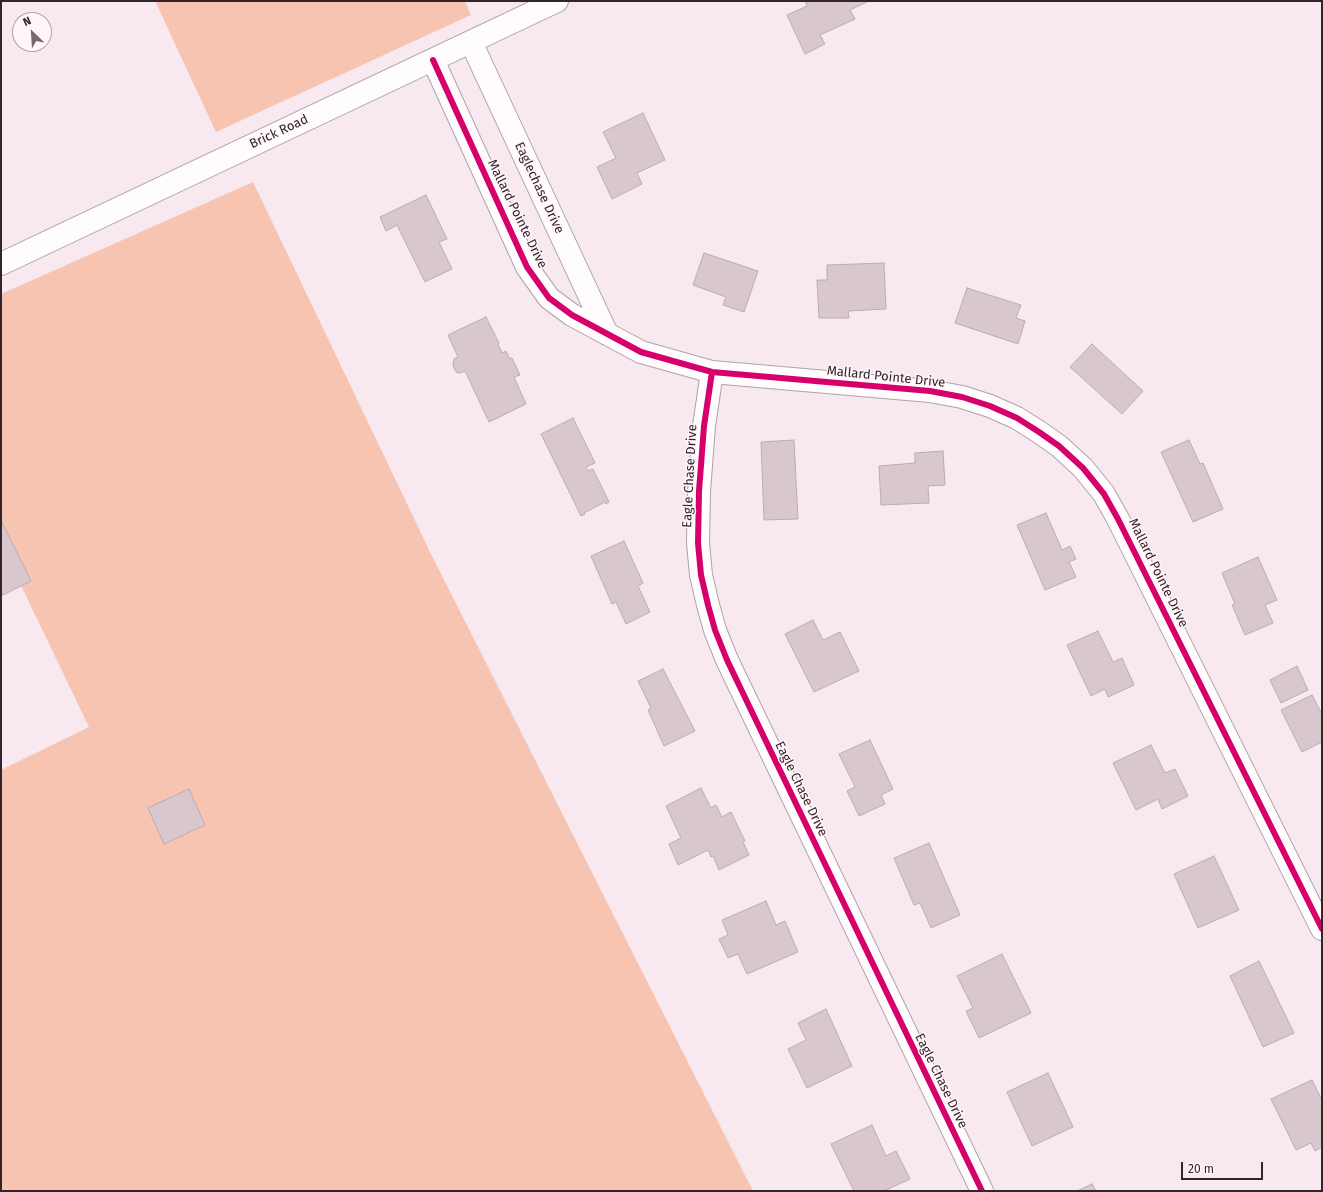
<!DOCTYPE html>
<style>
body{margin:0}
#map{position:relative;width:1323px;height:1192px;overflow:hidden;background:#f8e8f0;font-family:"Fira Sans",sans-serif}
canvas{display:block}
.frame{position:absolute;inset:0;border:2px solid #33232b;pointer-events:none}
.north{position:absolute;left:12px;top:12px;width:40px;height:40px;box-sizing:border-box;background:#fff5fa;border:1px solid #ada1a7;border-radius:50%;rotate:335deg;font-size:11px;font-weight:700;line-height:16px;text-align:center;color:#33232b}
.north::after{content:'';display:block;margin:auto;width:14px;height:18px;background:#786870;clip-path:polygon(50% 0,100% 100%,50% 72%,0 100%)}
.scale{position:absolute;left:1181px;top:1162px;width:82px;height:18px;box-sizing:border-box;border:2px solid #33232b;border-top:0;padding-left:5px;font-size:12px;line-height:14px;white-space:nowrap;color:#33232b;-webkit-text-stroke:3px #fff5fa;paint-order:stroke}
</style>
<div id="map">
<canvas width="1323" height="1192"></canvas>
<div class="frame"></div>
<div class="north">N</div>
<div class="scale">20 m</div>
</div>
<script>
const context = document.querySelector('canvas').getContext('2d');
context.lineJoin = 'round';
function paint(path, color) { context.fillStyle = color; context.fill(path, 'evenodd'); }
const poly = rows => new Path2D(rows.map(r => 'M' + r).join(''));
function strokePath(path, color, width, dash) { context.strokeStyle = color; context.lineWidth = width; context.lineCap = dash ? 'butt' : 'round'; context.setLineDash(dash || []); context.stroke(path); }
function drawText(font, color, halo, rows, align = 'center') {
  context.font = font + ' "Fira Sans",sans-serif'; context.lineWidth = 3; context.setLineDash([]); context.textBaseline = 'middle'; context.strokeStyle = halo; context.fillStyle = color; for (const [text, x, y, turn = 0] of rows) {
    context.save(); context.translate(x, y); context.rotate((+turn || 0) * Math.PI / 180); context.textAlign = isNaN(turn) ? turn : align; if (halo) context.strokeText(text, 0, 0); context.fillText(text, 0, 0); context.restore();
  }
}
const green = poly([
 [155,1,465,1,471,15,216,132],
 [253,182,432,556,753,1191,1,1191,1,770,89,727,1,544,1,294]
]);
const building = poly([
 [805,1,869,1,850,10,855,19,820,35,825,44,805,54,787,15,807,6,805,1],
 [643,113,665,160,637,173,642,184,612,199,597,167,616,158,603,132,643,113],
 [426,195,447,239,439,242,452,269,425,282,397,225,386,231,380,217,426,195],
 [704,253,758,271,744,312,723,305,726,297,693,285,704,253],
 [884,263,886,309,848,311,849,318,819,318,817,280,827,280,827,265,884,263],
 [967,288,1021,305,1016,318,1025,321,1018,344,955,323,967,288],
 [486,317,499,343,498,344,502,353,506,351,510,359,512,358,520,375,514,377,526,404,489,422,465,371,460,373,456,372,453,365,454,359,458,357,448,335,486,317],
 [1092,344,1143,391,1122,414,1070,367,1092,344],
 [573,418,595,463,586,467,588,471,593,469,609,502,606,504,605,502,584,513,585,514,581,516,541,434,573,418],
 [794,440,798,519,764,520,761,442,794,440],
 [1189,440,1200,464,1203,463,1223,509,1193,522,1161,452,1189,440],
 [943,451,945,485,928,486,929,503,881,505,879,466,915,463,915,453,943,451],
 [1046,513,1062,550,1070,546,1076,559,1069,562,1076,577,1045,590,1017,525,1046,513],
 [1,520,31,581,1,596,1,520],
 [624,541,643,583,638,586,650,612,626,624,616,602,612,604,591,556,624,541],
 [1258,557,1277,600,1265,605,1273,623,1245,635,1232,605,1235,604,1222,573,1258,557],
 [813,620,823,640,840,632,859,671,814,692,785,634,813,620],
 [1098,631,1113,662,1122,658,1134,685,1108,697,1105,689,1091,696,1067,645,1098,631],
 [1297,666,1308,690,1281,703,1270,680,1297,666],
 [663,669,695,731,664,746,648,710,651,708,638,681,663,669],
 [1312,695,1322,714,1322,742,1302,752,1281,710,1312,695],
 [870,740,893,789,881,795,885,804,859,816,847,791,855,787,839,754,870,740],
 [1151,745,1165,773,1175,769,1188,796,1162,809,1158,799,1136,810,1113,763,1151,745],
 [701,788,711,808,716,805,722,817,731,812,745,841,743,842,749,855,719,870,713,856,711,857,708,850,678,865,669,844,681,838,666,806,701,788],
 [189,789,205,825,164,844,148,808,189,789],
 [929,843,960,915,931,928,920,903,914,905,894,858,929,843],
 [1214,856,1239,910,1198,928,1174,874,1214,856],
 [766,901,776,925,785,921,798,952,747,974,738,954,728,958,719,939,728,935,722,920,766,901],
 [1002,954,1031,1013,979,1038,966,1011,973,1008,957,976,1002,954],
 [1259,961,1294,1033,1263,1047,1230,976,1259,961],
 [826,1009,852,1066,807,1088,788,1049,806,1040,798,1023,826,1009],
 [1048,1073,1073,1127,1032,1146,1007,1092,1048,1073],
 [1312,1080,1322,1100,1322,1147,1315,1151,1311,1143,1296,1150,1271,1099,1312,1080],
 [872,1125,886,1156,896,1151,910,1179,884,1191,854,1191,831,1144,872,1125],
 [1092,1184,1096,1191,1077,1191,1092,1184]
]);
const minor = poly([
 [471,42,607,334],
 [433,60,527,267,549,298,572,315,641,352,712,372,930,391,962,397,990,406,1017,418,1039,432,1059,446,1083,468,1104,494,1118,519,1322,929],
 [1,264,557,1],
 [712,372,704,426,699,491,698,543,701,575,708,605,715,630,727,660,982,1191]
]);
const cycleway = poly([
 [433,60,527,267,549,298,572,315,641,352,712,372,930,391,962,397,990,406,1017,418,1039,432,1059,446,1083,468,1104,494,1118,519,1322,929],
 [712,372,704,426,699,491,698,543,701,575,708,605,715,630,727,660,982,1191]
]);
const streetNames = [
 ["Brick Road",279,132,-25],
 ["Eaglechase Drive",539,188,65],
 ["Mallard Pointe Drive",517,214,64],
 ["Mallard Pointe Drive",886,377,6],
 ["Eagle Chase Drive",690,476,-87],
 ["Mallard Pointe Drive",1158,573,64],
 ["Eagle Chase Drive",801,789,64],
 ["Eagle Chase Drive",941,1081,64]
];
paint(green, '#f6c4b1');
paint(building, '#d8c7cc');
strokePath(building, '#bcacb1', 1);
strokePath(minor, '#b0a2a9', 24);
strokePath(minor, '#fefcfd', 22);
strokePath(cycleway, '#d6006c', 6);
drawText('13px', '#33232b', '#fff5fa', streetNames);
</script>
